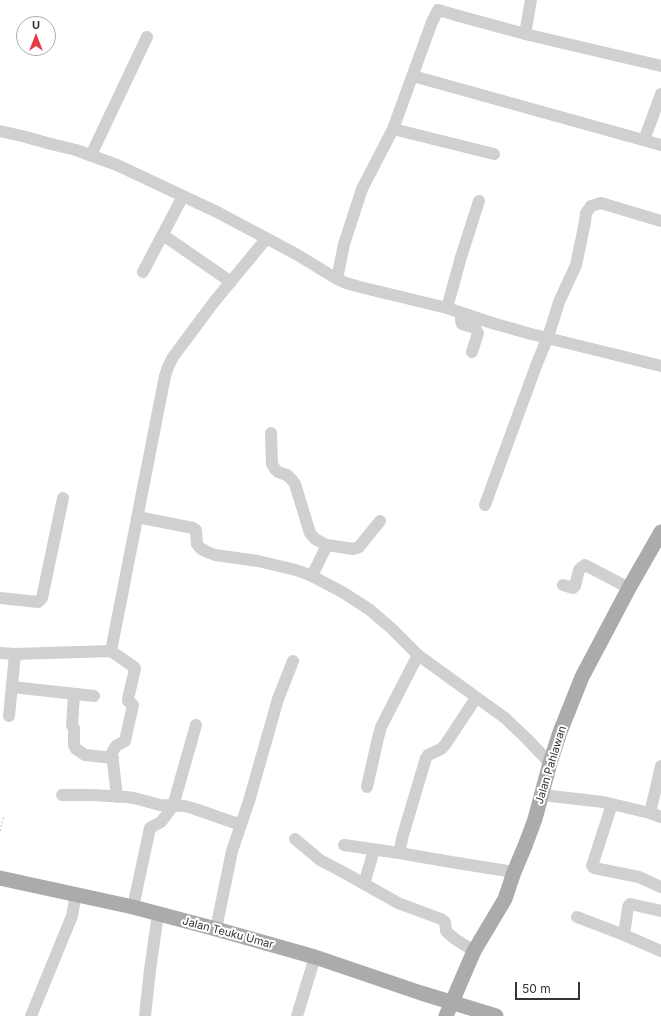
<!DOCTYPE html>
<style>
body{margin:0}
#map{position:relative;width:661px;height:1016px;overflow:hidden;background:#fff;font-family:Inter,sans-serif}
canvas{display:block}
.north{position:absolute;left:16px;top:16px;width:40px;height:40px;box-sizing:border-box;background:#fff;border:1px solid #adadad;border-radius:50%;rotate:0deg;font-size:11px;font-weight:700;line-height:16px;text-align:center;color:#333}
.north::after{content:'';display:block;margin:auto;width:14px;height:18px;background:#e63946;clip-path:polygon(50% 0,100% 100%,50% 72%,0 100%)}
.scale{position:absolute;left:515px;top:982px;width:65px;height:18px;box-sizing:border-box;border:2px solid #333;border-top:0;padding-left:5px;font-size:12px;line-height:14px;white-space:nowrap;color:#333;-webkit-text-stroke:3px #fff;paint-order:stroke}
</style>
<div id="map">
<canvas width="661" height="1016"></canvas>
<div class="north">U</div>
<div class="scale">50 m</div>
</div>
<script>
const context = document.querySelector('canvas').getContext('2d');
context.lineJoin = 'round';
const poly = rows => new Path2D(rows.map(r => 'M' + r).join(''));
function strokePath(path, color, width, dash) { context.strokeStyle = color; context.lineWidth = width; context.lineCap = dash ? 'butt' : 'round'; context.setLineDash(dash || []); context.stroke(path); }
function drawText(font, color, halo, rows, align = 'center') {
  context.font = font + ' Inter,sans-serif'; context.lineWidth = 4; context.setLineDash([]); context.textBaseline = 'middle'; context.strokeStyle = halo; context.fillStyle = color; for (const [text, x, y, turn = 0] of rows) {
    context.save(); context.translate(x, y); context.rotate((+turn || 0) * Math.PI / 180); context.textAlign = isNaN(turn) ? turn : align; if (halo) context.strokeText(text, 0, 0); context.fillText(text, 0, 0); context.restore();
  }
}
const path = poly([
 [0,831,4,816]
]);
const minor = poly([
 [525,34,531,0],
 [413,76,661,145],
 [393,129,494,154],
 [0,131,22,136,51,144,76,150,117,165,217,212,296,254,337,279,346,283,360,287,447,308,492,323,531,334,661,366],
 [644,140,661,94],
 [91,155,147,37],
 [163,235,231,282],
 [143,272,183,196],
 [337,279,344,244,362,189,393,129,432,22,438,10,459,16,525,34,661,66],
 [447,308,461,257,479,201],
 [461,313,461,321,462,324,475,328,478,333,472,352],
 [271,433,272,464,275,469,278,472,287,475,292,480,295,484,310,533,315,539,327,545,312,576],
 [485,505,536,366,549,334,559,302,576,265,585,222,586,213,591,206,601,203,661,221],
 [137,517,193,528,196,530,197,544,200,548,205,551,215,555,258,561,296,570,312,576,344,593,370,610,391,628,418,655,505,718,527,739,550,763],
 [327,545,353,549,359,547,380,521],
 [563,585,573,588,575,586,579,570,582,567,585,565,629,588],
 [0,598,38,602,42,598,63,498],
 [111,651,143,488,165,376,168,367,173,357,214,302,266,239],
 [0,653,15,654,111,651,134,667,135,669,128,699,128,701,133,705,125,741,116,746,114,749,112,753,117,797],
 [12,687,94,696],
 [74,694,72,726,74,728,74,745,76,749,85,755,113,758],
 [9,716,15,654],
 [367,787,378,738,381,727,418,655],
 [62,795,93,795,126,797,134,798,160,805,184,806,192,808,241,825],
 [542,795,603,802,650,813,661,817],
 [612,804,592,866,594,868,639,877,661,887],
 [650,813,661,766],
 [295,839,320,860,343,872,398,903,441,919,445,922,446,931,448,933,455,939,474,951],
 [344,845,399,853,451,862,514,872],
 [399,853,403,835,426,758,428,755,441,749,445,745,476,698],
 [364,884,374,850],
 [133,907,150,828,155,825,161,822,173,806,196,725],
 [577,917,624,935,661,951],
 [216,929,232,851,249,801,278,699,293,661],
 [624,935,628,907,630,904,661,911],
 [31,1016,72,916,76,894],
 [145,1016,150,970,158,914],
 [297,1016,315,957]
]);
const major = poly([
 [0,878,133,907,216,929,315,957,421,993,496,1016],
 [446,1016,474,951,505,899,514,872,525,846,535,819,550,763,560,732,582,677,629,588,661,532]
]);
const streetNames = [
 ["Jalan Pahlawan",551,765,-73],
 ["Jalan Teuku Umar",228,933,15]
];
strokePath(path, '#cdcdcd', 1.5, [2, 2]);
strokePath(minor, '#d0d0d0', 12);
strokePath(major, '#ababab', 15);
drawText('11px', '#333', '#fff', streetNames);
</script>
